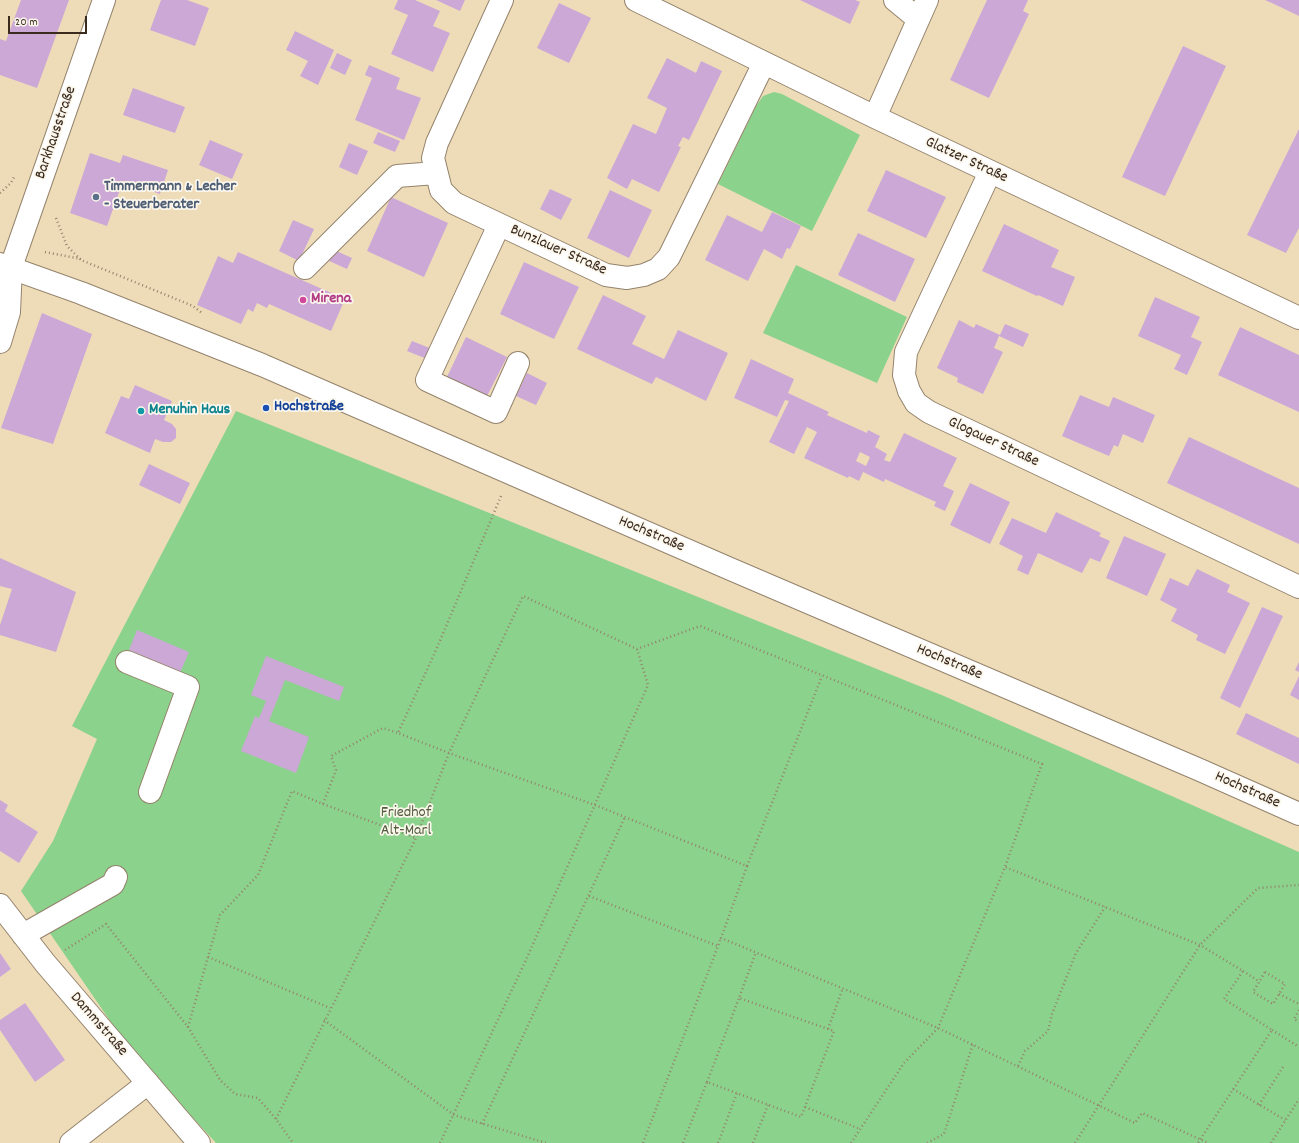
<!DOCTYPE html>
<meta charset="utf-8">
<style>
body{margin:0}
#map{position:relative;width:1299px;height:1143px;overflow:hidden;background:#eedcb9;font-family:Dekko,sans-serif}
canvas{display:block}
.scale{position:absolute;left:8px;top:16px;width:79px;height:18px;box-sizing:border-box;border:2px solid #3b2a1e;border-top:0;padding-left:5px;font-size:12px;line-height:14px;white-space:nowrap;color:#3b2a1e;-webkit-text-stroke:3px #fbf7ec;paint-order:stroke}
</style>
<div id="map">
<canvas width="1299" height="1143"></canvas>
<div class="scale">20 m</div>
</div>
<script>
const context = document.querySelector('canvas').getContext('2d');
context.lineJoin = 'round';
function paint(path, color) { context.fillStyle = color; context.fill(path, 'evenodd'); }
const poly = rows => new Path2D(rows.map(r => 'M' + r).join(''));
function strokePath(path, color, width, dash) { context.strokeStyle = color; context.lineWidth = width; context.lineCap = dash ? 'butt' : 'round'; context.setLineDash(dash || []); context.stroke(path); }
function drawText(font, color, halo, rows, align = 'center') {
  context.font = font + ' Dekko,sans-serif'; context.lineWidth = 3.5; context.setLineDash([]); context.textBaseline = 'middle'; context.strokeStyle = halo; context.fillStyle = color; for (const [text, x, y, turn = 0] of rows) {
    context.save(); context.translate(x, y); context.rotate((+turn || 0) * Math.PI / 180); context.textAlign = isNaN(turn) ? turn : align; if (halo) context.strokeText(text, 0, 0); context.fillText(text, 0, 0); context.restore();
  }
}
const green = poly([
 [774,92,782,94,860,135,812,231,718,184,756,106,763,96],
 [796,265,907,317,877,383,763,333],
 [236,411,944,696,1299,852,1299,1143,216,1143,128,1047,21,891,53,841,97,739,72,726]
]);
const building = poly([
 [21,0,69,0,37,88,0,75,0,39,6,41],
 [161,0,187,0,209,8,195,46,150,30],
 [398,0,415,0,440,11,433,26,450,33,433,72,391,54,408,15,394,9],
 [436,0,465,0,460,11],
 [800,0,855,0,860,2,850,24],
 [987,0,1028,0,1023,11,1029,14,989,98,950,80],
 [1265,0,1299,0,1299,16,1274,4],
 [559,3,591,18,569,63,537,48],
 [295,31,334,50,318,85,300,76,308,61,286,50],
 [1183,46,1226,66,1165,196,1122,177],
 [337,53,352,60,345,75,330,68],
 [667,58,696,73,701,61,722,71,689,140,683,137,678,146,681,147,659,192,632,179,627,189,607,178,633,124,656,134,667,108,647,98],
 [369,65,400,78,396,89,421,98,404,140,355,120,372,78,365,75],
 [133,88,185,107,175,133,123,115],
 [1299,129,1299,228,1286,253,1247,235],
 [378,132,400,141,395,152,373,143],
 [210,140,243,154,232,179,199,165],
 [349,143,368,151,357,175,339,167],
 [90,153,120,163,123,155,168,170,160,194,123,181,107,226,70,213],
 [886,170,946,197,926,238,867,211],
 [550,189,572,199,561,220,540,209],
 [610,190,652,210,629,258,587,238],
 [391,197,448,223,424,277,367,251],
 [772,212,801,226,790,249,787,248,782,259,764,249,748,281,705,260,727,215,762,232],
 [293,220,314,229,299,261,279,251],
 [1004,224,1059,250,1051,267,1075,277,1063,306,1038,295,1037,296,982,271],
 [858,233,915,259,895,302,838,275],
 [332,249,352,258,347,269,327,260],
 [238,252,345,299,331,331,269,304,267,308,257,303,253,312,248,309,241,324,197,305,218,256,233,263],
 [524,262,579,287,554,339,500,314],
 [603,295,646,316,632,344,664,359,678,330,728,353,706,401,656,377,652,384,577,349],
 [1155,297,1200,317,1191,337,1202,342,1187,375,1174,369,1181,355,1138,336],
 [42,313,92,334,53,444,1,428],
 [959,320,974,328,976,324,1000,335,1005,324,1029,334,1023,347,999,336,994,348,1003,352,983,394,957,382,958,378,937,368],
 [1240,327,1299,355,1299,412,1218,375],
 [466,337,507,357,486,398,446,379],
 [412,341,432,349,427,359,407,351],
 [751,359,794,379,788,393,829,412,827,415,867,433,868,430,880,436,875,447,887,454,884,460,890,462,904,433,957,458,943,486,954,491,945,511,934,506,936,502,885,479,884,482,863,472,859,481,849,476,848,478,804,458,817,432,807,427,794,454,769,442,789,401,785,400,777,417,734,398],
 [860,452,870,457,866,466,856,461],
 [527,373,547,383,536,405,516,396],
 [135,385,172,401,164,420,172,424,176,429,176,438,171,442,163,442,155,439,150,453,105,433,121,396,129,399],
 [1080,395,1109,407,1113,397,1155,415,1143,443,1123,434,1118,447,1114,445,1109,456,1062,436],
 [1189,437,1299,488,1299,544,1167,483],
 [149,464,190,483,180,504,139,485],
 [970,483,1010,502,990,544,950,525],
 [1056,512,1101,533,1099,536,1110,541,1100,562,1090,558,1082,573,1038,553,1028,575,1017,570,1023,556,999,544,1012,518,1046,533],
 [1124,536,1166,554,1147,596,1106,578],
 [0,558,76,592,56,652,0,635,0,625,12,589,0,586],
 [1197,569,1230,585,1227,592,1250,603,1225,654,1196,640,1198,635,1171,621,1177,609,1160,600,1170,578,1188,586],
 [1262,607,1283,616,1240,708,1220,698],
 [137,630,189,652,180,673,129,650],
 [266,656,344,687,339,701,285,680,269,721,309,737,296,773,241,751,255,716,259,718,266,701,251,695],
 [1299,662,1299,672,1295,670],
 [1299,676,1299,700,1290,695],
 [1246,713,1299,738,1299,764,1236,734],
 [0,800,8,805,5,811,38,832,19,863,0,851],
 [0,953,11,969,0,977],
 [25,1003,65,1060,35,1082,0,1030,0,1020]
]);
const path = poly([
 [0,193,11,183,15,175],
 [56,218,67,246,81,260,193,306,202,313],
 [45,252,81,259],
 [501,496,436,650,398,733,449,753,523,596,637,649,700,626,1042,764,1005,867],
 [323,804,416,838],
 [747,866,822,676],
 [589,896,718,946],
 [65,950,106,924,188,1027,220,1080,235,1094,258,1098,276,1119,293,1143],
 [208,957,330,1008],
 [1243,971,1260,982],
 [1265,972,1285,984,1273,1004,1253,992,1265,972],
 [1279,994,1299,1004],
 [1299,1010,1294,1019,1299,1022],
 [324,1020,454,1115,546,1143],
 [188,1027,220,915,258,875,292,791,323,804,336,770,331,756,383,728,398,733],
 [828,1029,843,988],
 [1272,1030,1299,1047],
 [1018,1066,1025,1051,1048,1031,1052,1014,1076,953,1105,907],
 [707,1082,739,998],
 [1233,1089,1285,1120],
 [1259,1105,1283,1067],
 [805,1107,860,1129],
 [276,1119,416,838,449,753,595,805,747,866,721,938,938,1028,1135,1123,1142,1113,1208,1143],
 [482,1124,625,817],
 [440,1143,525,962,648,685,637,649],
 [643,1143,721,938],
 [683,1143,707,1082,801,1117,834,1031,739,998,756,952],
 [718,1143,737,1093],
 [753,1143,768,1105],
 [851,1143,904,1063,938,1028,1005,867,1200,945,1243,971,1224,999,1272,1030,1198,1143],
 [927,1143,944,1134,973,1044],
 [1075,1143,1200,945,1258,888,1299,885],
 [1271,1143,1299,1099]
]);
const minor = poly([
 [502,0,437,143,433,158,441,190,454,203,606,275,627,278,644,275,658,269,669,257,764,63],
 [636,0,875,117,1299,318],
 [895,0,918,19],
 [875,117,927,0],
 [990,172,906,352,904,375,909,391,916,403,929,412,1299,587],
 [499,225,427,380,496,412,518,363],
 [305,268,397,176,436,173],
 [0,342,9,312,11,267],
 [127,662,188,687,150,792],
 [0,905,45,963,199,1143],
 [23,935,113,884,116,877],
 [71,1143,148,1083]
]);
const major = poly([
 [0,264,81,293,262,365,728,568,1200,770,1299,814],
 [11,267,104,0]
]);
const markers = [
 [96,197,4,"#5c6f8a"],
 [303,300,4,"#d1479c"],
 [266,408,4,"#1a4fb4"],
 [141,411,4,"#0f9aa8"]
];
const streetNames = [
 ["Barkhausstraße",57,133,-71],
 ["Glatzer Straße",966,161,25],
 ["Bunzlauer Straße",558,251,24],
 ["Glogauer Straße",993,443,25],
 ["Hochstraße",651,535,23],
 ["Hochstraße",949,663,23],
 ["Hochstraße",1247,791,24],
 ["Dammstraße",98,1025,49]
];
const serviceNames = [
 ["Timmermann & Lecher",104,188],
 ["- Steuerberater",104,206]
];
const hotelNames = [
 ["Mirena",311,300]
];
const transitNames = [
 ["Hochstraße",274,408]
];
const cultureNames = [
 ["Menuhin Haus",149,411]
];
const parkNames = [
 ["Friedhof",406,814],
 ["Alt-Marl",406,832]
];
paint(green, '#8bd28c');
paint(building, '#cca8d6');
strokePath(minor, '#94836c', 24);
strokePath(major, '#94836c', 24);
strokePath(path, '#94836c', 2.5, [1, 3]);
strokePath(minor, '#fff', 22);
strokePath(major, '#fff', 22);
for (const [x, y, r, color] of markers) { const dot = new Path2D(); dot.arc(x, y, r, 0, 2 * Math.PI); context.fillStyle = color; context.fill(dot); strokePath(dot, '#fbf7ec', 1.5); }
drawText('16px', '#3b2a1e', '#fbf7ec', streetNames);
drawText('bold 16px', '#4e5e75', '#fbf7ec', serviceNames, 'left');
drawText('bold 16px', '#b23c85', '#fbf7ec', hotelNames, 'left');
drawText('bold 16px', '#164399', '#fbf7ec', transitNames, 'left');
drawText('bold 16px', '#0d838f', '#fbf7ec', cultureNames, 'left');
drawText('16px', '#535c3f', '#fbf7ec', parkNames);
</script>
